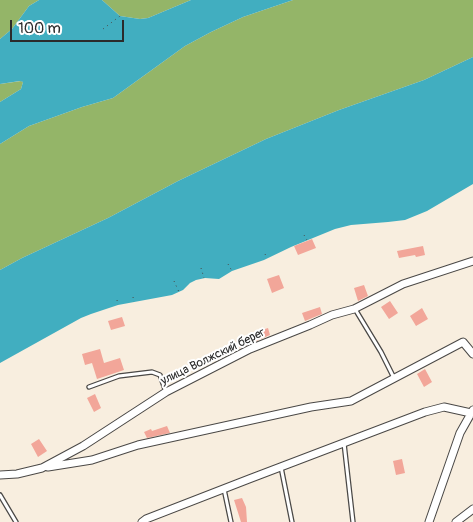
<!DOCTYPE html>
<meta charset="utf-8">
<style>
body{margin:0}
#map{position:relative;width:473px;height:522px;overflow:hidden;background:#f8eedf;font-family:Pangolin,sans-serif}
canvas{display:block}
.scale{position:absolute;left:10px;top:20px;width:114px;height:22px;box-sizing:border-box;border:2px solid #2b2b2b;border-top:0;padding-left:6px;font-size:15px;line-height:18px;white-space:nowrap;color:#2b2b2b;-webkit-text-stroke:4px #fff;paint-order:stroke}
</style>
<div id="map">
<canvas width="473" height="522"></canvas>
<div class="scale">100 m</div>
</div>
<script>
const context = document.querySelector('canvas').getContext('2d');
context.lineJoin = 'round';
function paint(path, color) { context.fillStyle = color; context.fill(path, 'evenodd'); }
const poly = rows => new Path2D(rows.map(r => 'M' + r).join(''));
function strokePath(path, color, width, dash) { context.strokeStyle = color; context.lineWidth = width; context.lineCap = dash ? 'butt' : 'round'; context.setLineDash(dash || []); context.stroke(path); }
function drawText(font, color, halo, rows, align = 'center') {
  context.font = font + ' Pangolin,sans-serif'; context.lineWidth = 4; context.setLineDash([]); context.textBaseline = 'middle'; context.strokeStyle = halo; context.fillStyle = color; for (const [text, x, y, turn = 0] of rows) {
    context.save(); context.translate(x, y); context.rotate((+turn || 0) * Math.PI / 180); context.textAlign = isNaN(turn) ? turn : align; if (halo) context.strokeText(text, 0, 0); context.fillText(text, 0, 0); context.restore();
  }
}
const forest = poly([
 [0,0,39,0,29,6,12,29,0,39],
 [102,0,191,0,148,18,140,19,120,16],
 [293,0,473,0,473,57,424,80,339,110,266,139,178,181,108,218,22,258,0,270,0,144,29,126,82,107,113,98,185,46,211,32,243,17],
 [21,81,23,82,21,89,0,102,0,84]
]);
const water = poly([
 [39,0,102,0,120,16,140,19,148,18,191,0,293,0,243,17,211,32,185,46,113,98,82,107,29,126,0,144,0,102,21,89,23,82,20,81,0,84,0,39,12,29,29,6],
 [473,57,473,184,427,211,405,220,388,222,351,225,335,229,291,247,264,260,232,271,219,279,205,278,196,280,190,283,183,290,172,295,118,305,91,314,81,318,0,363,0,270,22,258,108,218,178,181,266,139,339,110,424,80]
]);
const building = poly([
 [312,239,316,248,298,255,294,246],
 [423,246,425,255,416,257,415,255,399,258,397,251],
 [279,275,284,288,272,293,267,279],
 [364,285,368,296,358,301,354,288],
 [390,301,398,313,389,319,381,307],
 [320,307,322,314,305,321,302,313],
 [422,308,428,319,416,326,410,316],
 [122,317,125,326,111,330,108,321],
 [268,328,270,335,240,348,236,340,250,334],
 [100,349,104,363,120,358,124,370,97,379,92,363,85,365,82,354],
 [425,369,432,382,424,387,417,374],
 [95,394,101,408,94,412,87,398],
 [167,426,170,433,147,438,144,432,151,429,152,431],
 [39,439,47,451,38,457,31,444],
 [402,459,405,473,396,475,393,461],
 [242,498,246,507,247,522,241,522,234,500]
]);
const path = poly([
 [103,29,120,16],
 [304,235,307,240],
 [265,254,267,258],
 [228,264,232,271],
 [201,268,204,278],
 [174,281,179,292],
 [133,297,134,302],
 [117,300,118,305]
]);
const lane = poly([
 [355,309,381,352,394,378],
 [89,387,119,376,152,372,160,375,166,392],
 [344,443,353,522],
 [281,467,292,522],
 [224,489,231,522],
 [0,495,16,522]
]);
const street = poly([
 [48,467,92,460,138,445,311,407,351,401,463,342,473,354],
 [0,475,17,474,42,468,83,446,166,392,250,349,310,325,332,315,354,309,403,284,473,261],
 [142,522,146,519,249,479,425,412,444,407,471,413],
 [429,522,460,433,473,410],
 [456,522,473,509]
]);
const streetNames = [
 ["улица Волжский берег",213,357,-26]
];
paint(forest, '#94b568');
paint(water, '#41aec0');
paint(building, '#f2a699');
strokePath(lane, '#4a4846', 5.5);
strokePath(street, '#4a4846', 9);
strokePath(path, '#4a4846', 1, [1, 4]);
strokePath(lane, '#fff', 3);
strokePath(street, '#fff', 7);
drawText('12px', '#2b2b2b', '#fff', streetNames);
</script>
